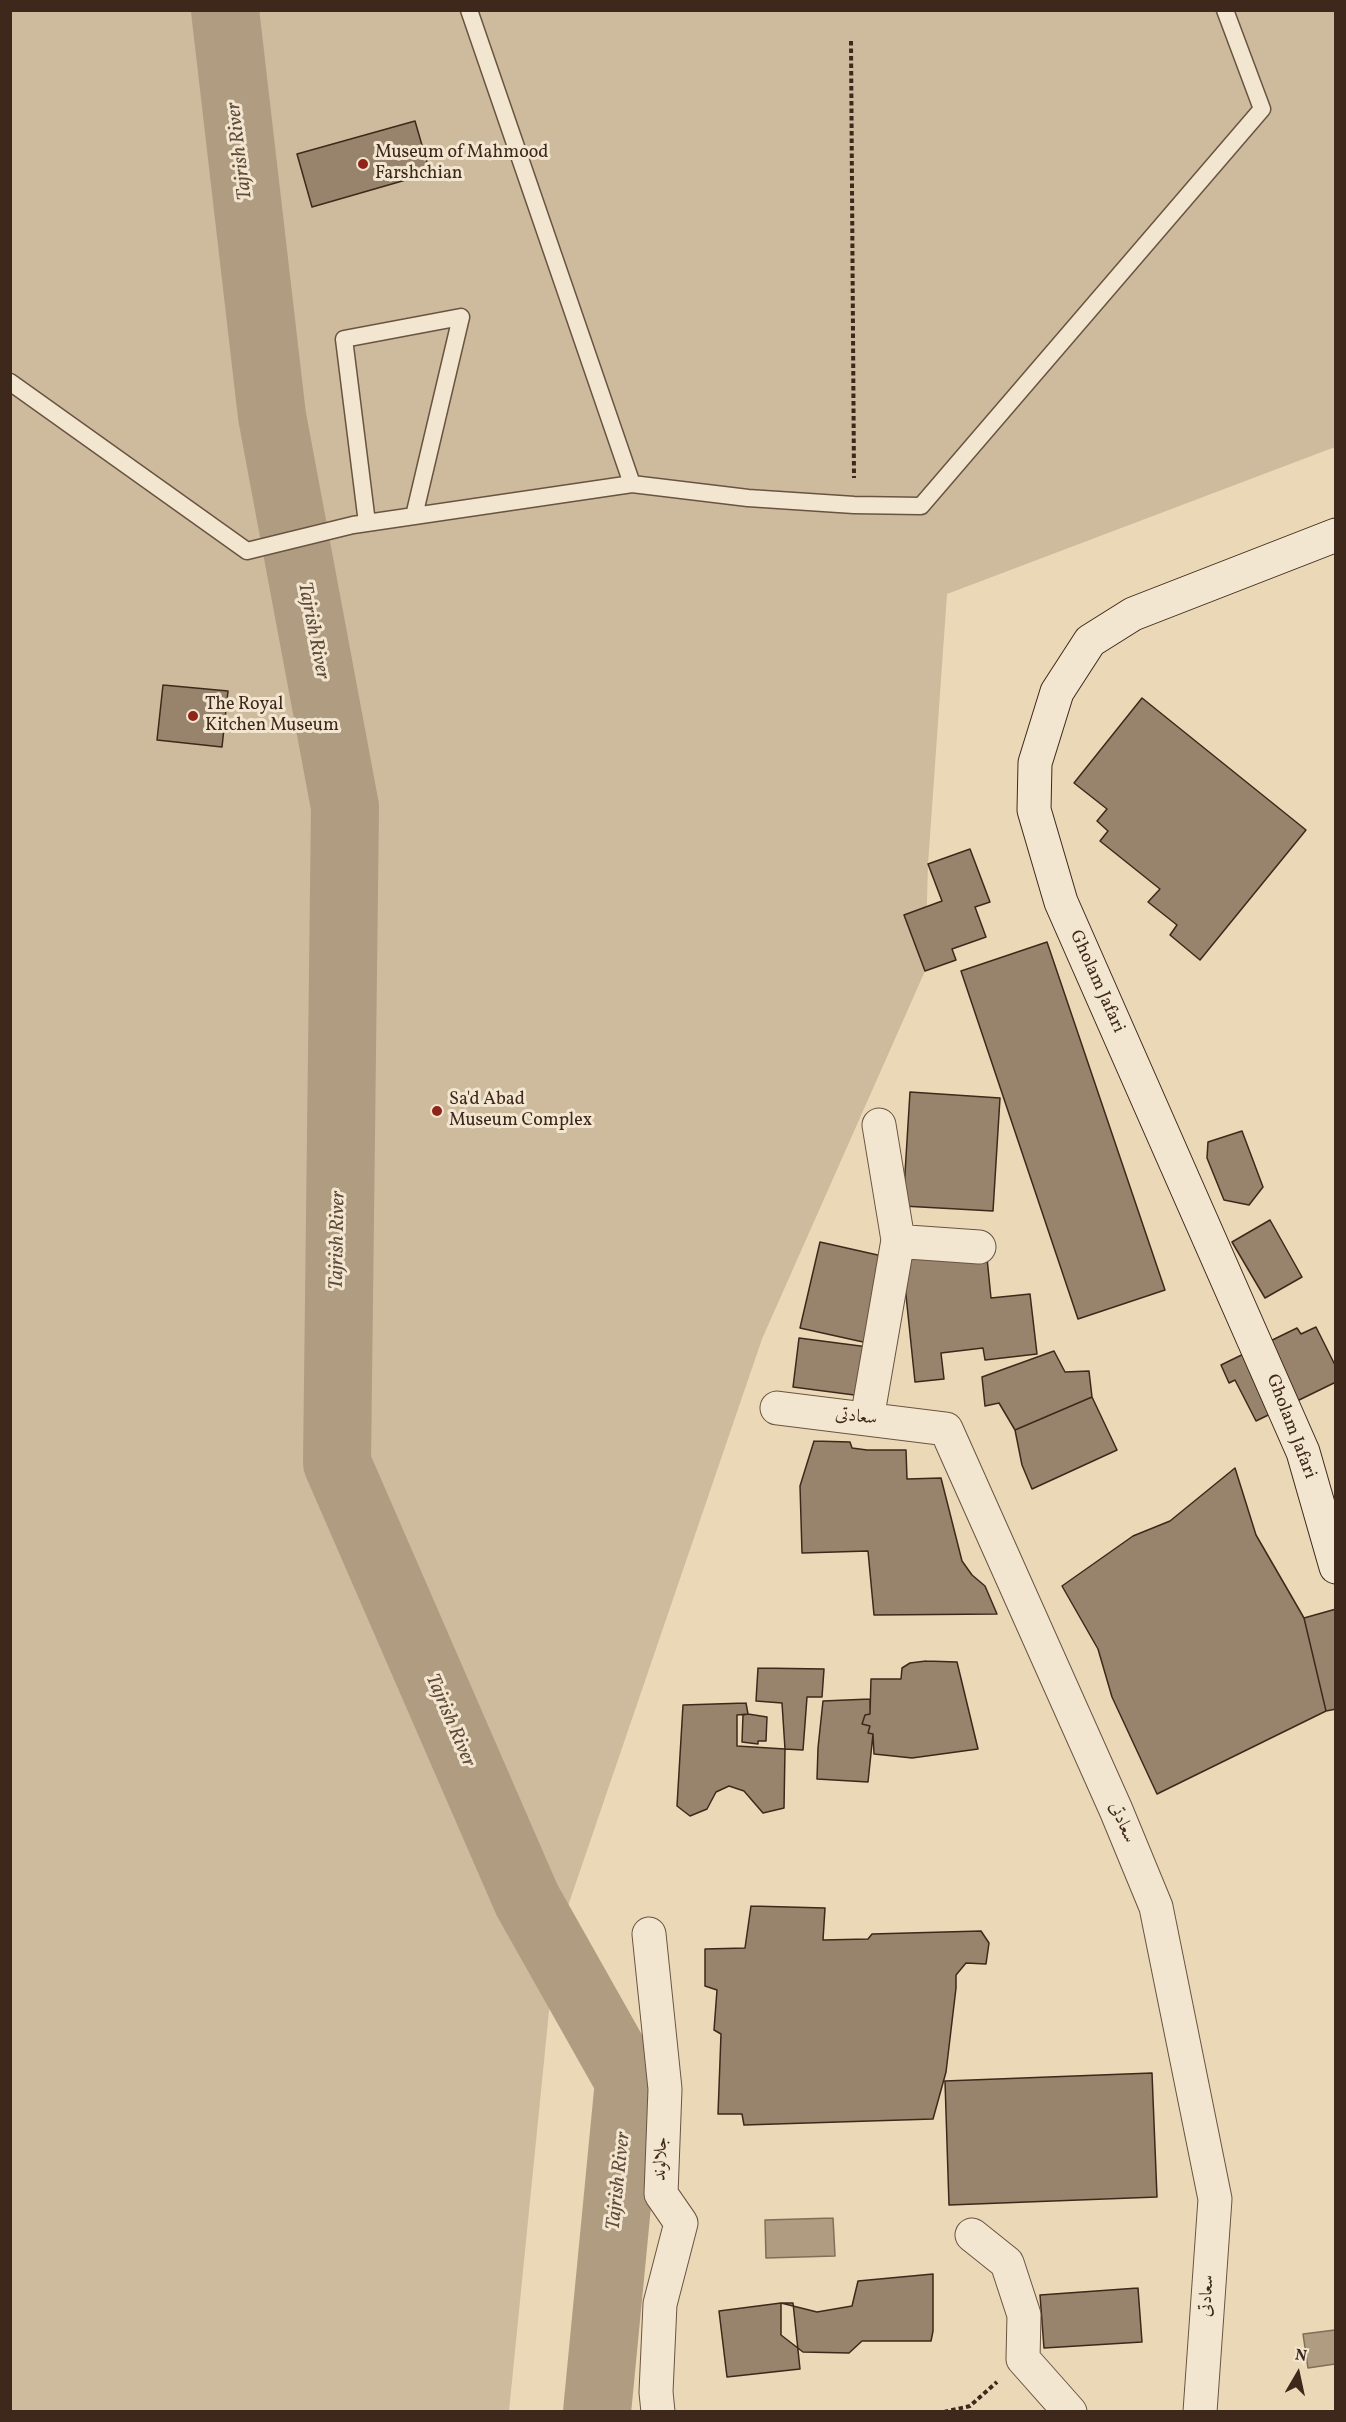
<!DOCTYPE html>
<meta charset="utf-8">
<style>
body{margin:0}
#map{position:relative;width:1346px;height:2422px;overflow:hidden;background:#ebd8b6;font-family:Vollkorn,serif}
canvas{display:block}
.frame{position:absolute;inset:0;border:12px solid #3e281b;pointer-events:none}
.north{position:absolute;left:1268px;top:2344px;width:60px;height:60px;-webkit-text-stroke:4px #f2e6d0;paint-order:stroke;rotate:9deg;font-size:16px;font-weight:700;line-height:24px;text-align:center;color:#3e281b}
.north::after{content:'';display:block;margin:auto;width:21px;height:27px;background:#3e281b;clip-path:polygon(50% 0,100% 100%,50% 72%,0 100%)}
</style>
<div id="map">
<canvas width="1346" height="2422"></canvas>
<div class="frame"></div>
<div class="north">N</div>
</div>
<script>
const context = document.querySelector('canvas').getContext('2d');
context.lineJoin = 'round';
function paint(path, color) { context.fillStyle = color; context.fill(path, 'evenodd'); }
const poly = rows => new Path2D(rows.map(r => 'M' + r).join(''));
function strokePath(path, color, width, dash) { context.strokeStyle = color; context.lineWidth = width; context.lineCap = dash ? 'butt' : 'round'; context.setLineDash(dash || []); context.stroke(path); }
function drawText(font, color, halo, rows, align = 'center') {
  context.font = font + ' Vollkorn,Amiri,serif'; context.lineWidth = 6; context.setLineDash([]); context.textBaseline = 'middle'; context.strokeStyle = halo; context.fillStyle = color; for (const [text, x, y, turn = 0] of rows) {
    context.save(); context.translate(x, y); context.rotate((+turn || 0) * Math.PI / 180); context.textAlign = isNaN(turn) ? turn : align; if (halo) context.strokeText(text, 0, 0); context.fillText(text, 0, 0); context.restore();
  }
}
const green = poly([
 [11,11,1335,11,1335,447,947,594,928,864,925,971,762,1339,556,1941,509,2411,11,2411]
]);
const water = poly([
 [833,2218,835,2256,766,2258,765,2220,833,2218],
 [1335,2330,1335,2364,1308,2368,1303,2334,1335,2330]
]);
const river = poly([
 [225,10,272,416,345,807,337,1463,527,1900,629,2081,597,2412]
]);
const building = poly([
 [415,121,430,173,312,207,297,154,415,121],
 [163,685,228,691,222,747,157,740,163,685],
 [1142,698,1306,830,1200,960,1170,935,1177,925,1148,902,1160,889,1100,841,1108,831,1097,821,1107,809,1074,783,1142,698],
 [970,849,990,902,975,907,986,937,952,949,956,960,925,971,904,915,942,901,928,864,970,849],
 [1047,942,1165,1290,1078,1319,961,971,1047,942],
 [910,1092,1000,1098,993,1211,903,1206,910,1092],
 [1242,1131,1263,1187,1249,1205,1224,1200,1207,1158,1208,1142,1242,1131],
 [1270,1220,1302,1277,1265,1298,1232,1242,1270,1220],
 [820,1242,891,1258,872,1344,800,1328,820,1242],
 [986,1248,991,1298,1030,1294,1037,1354,985,1360,983,1348,941,1353,944,1379,915,1382,902,1257,986,1248],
 [1316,1327,1336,1367,1336,1382,1256,1421,1235,1380,1229,1383,1221,1365,1297,1328,1301,1334,1316,1327],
 [799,1338,868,1347,862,1396,793,1387,799,1338],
 [1054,1351,1065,1372,1089,1371,1092,1397,1015,1430,999,1403,985,1406,982,1377,1054,1351],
 [1092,1397,1117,1450,1032,1489,1022,1465,1015,1430,1092,1397],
 [814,1441,850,1442,852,1448,867,1450,906,1450,907,1479,941,1478,962,1561,972,1575,985,1586,997,1614,874,1615,868,1551,802,1553,800,1486,814,1441],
 [1235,1468,1256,1535,1304,1618,1326,1711,1157,1794,1112,1697,1098,1649,1062,1586,1133,1536,1170,1521,1235,1468],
 [1336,1609,1336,1709,1326,1711,1304,1618,1336,1609],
 [926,1661,957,1662,978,1749,912,1758,874,1754,873,1734,868,1733,870,1726,862,1724,865,1715,870,1714,871,1679,901,1679,902,1668,910,1663,926,1661],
 [758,1668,824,1669,822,1697,807,1697,803,1750,785,1749,782,1703,756,1701,758,1668],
 [870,1699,870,1714,865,1715,862,1724,870,1726,868,1733,873,1734,868,1782,817,1779,818,1748,823,1701,870,1699],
 [746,1703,748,1714,737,1715,737,1746,785,1749,784,1808,763,1813,744,1791,729,1786,716,1792,707,1809,690,1816,677,1806,683,1705,746,1703],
 [748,1714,767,1717,766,1741,758,1741,758,1744,742,1742,743,1715,748,1714],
 [751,1906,825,1908,823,1940,868,1939,872,1934,981,1931,989,1943,986,1964,966,1963,956,1975,956,1988,946,2072,933,2119,744,2125,742,2114,718,2114,721,2034,714,2030,717,1990,705,1986,705,1949,745,1948,751,1906],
 [1152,2073,1157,2197,949,2205,945,2081,1152,2073],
 [933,2274,933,2331,931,2341,862,2341,849,2353,803,2352,781,2335,781,2303,817,2312,852,2306,858,2281,933,2274],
 [1138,2288,1142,2342,1044,2348,1040,2295,1138,2288],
 [781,2303,793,2303,800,2369,727,2377,719,2311,781,2303]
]);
const path = poly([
 [851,41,854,478],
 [944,2412,970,2406,997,2382]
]);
const lane = poly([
 [469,10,632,484],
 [10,382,247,551,353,525,632,484,748,498,854,505,921,506,1262,109,1225,10],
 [367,523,344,339,461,317,414,516]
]);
const street = poly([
 [898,1240,908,1242,979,1247],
 [777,1408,946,1429,1116,1810,1156,1907,1215,2199,1200,2412],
 [867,1419,898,1240,879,1125],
 [649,1934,665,2089,661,2194,681,2223,660,2304,656,2392,658,2412],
 [972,2235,1007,2263,1024,2315,1023,2359,1070,2412]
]);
const secondary = poly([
 [1336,535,1133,614,1090,641,1057,692,1035,763,1034,810,1061,902,1303,1452,1336,1567]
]);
const markers = [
 [363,164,6,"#8f2418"],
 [193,716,6,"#8f2418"],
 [437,1111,6,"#8f2418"]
];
const poiNames = [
 ["Museum of Mahmood",375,154],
 ["Farshchian",375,175],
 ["The Royal",205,706],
 ["Kitchen Museum",205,727],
 ["Sa'd Abad",449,1101],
 ["Museum Complex",449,1122]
];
const streetNames = [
 ["Gholam Jafari",1096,982,66],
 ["سعادتی",856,1418,7],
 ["Gholam Jafari",1290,1427,69],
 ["سعادتی",1121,1823,67],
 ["جلالوند",662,2159,-88],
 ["سعادتی",1208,2296,-86]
];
const waterNames = [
 ["Tajrish River",241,151,-97],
 ["Tajrish River",312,631,79],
 ["Tajrish River",339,1240,-89],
 ["Tajrish River",449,1721,67],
 ["Tajrish River",620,2181,-84]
];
paint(green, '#ceba9c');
paint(water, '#b09c81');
strokePath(water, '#826e58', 1.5);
strokePath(river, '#b09c81', 68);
paint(building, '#98846c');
strokePath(building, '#3e281b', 1.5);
strokePath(lane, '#695442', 19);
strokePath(street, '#695442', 35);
strokePath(secondary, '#3e281b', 35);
strokePath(path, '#3e281b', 4, [4.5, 3]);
strokePath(lane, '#f2e6d0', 16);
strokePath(street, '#f2e6d0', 33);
strokePath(secondary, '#f2e6d0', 33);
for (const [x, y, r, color] of markers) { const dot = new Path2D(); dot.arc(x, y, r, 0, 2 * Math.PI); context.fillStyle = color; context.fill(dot); strokePath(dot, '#f2e6d0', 2); }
drawText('18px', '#3e281b', '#f2e6d0', poiNames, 'left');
drawText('18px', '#3e281b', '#f2e6d0', streetNames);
drawText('italic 20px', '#604b3a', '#f2e6d0', waterNames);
</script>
